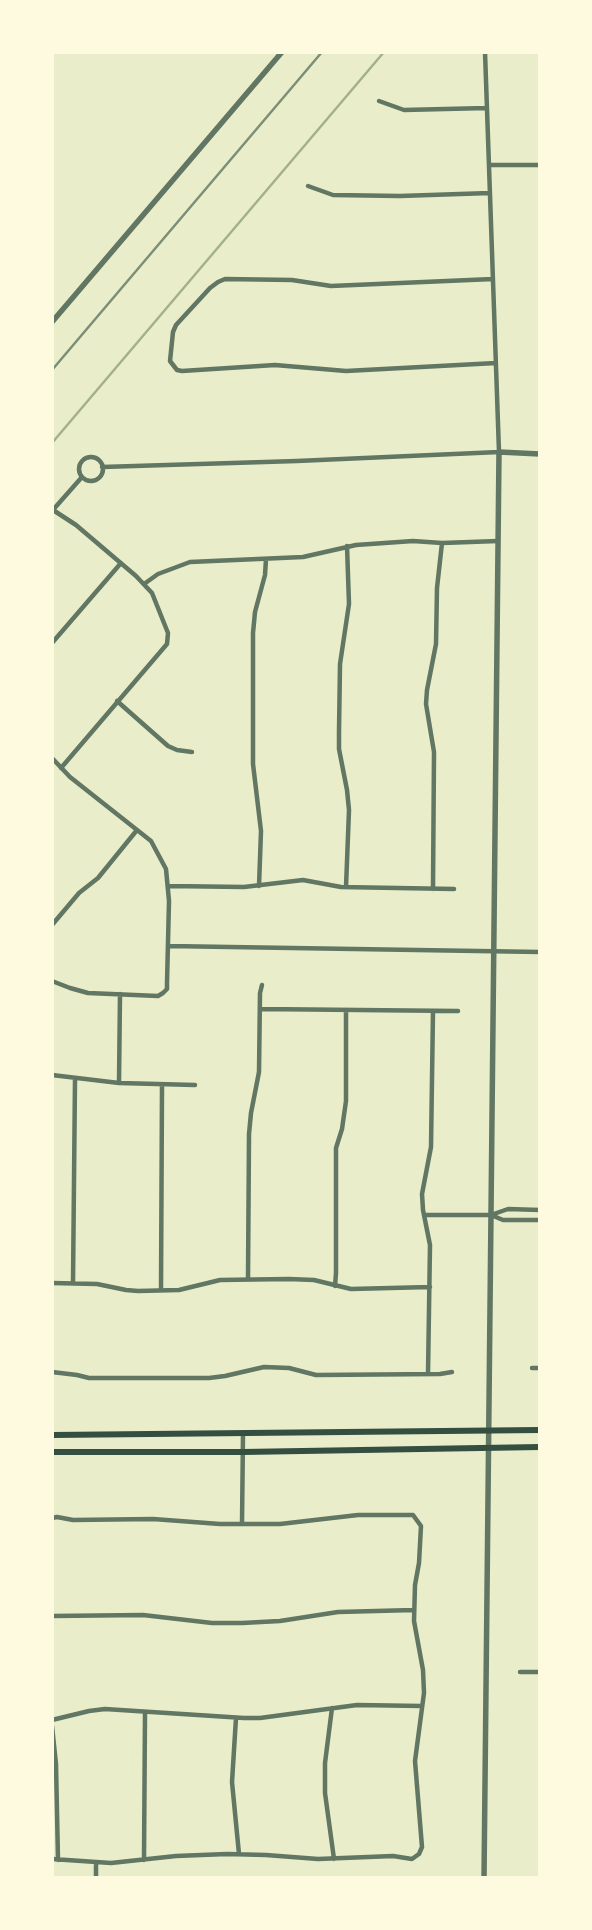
<!DOCTYPE html>
<style>
body{margin:0}
#map{position:relative;width:592px;height:1930px;overflow:hidden;background:#e9edc9;font-family:"Noto Sans",sans-serif}
canvas{display:block}
.frame{position:absolute;inset:0;border:54px solid #fefae0;pointer-events:none}
</style>
<div id="map">
<canvas width="592" height="1930"></canvas>
<div class="frame"></div>
</div>
<script>
const context = document.querySelector('canvas').getContext('2d');
context.lineJoin = 'round';
const poly = rows => new Path2D(rows.map(r => 'M' + r).join(''));
function strokePath(path, color, width, dash) { context.strokeStyle = color; context.lineWidth = width; context.lineCap = dash ? 'butt' : 'round'; context.setLineDash(dash || []); context.stroke(path); }
const stream = poly([
 [52,443,384,52]
]);
const minor = poly([
 [379,101,404,110,487,108],
 [489,165,540,165],
 [308,186,333,195,400,196,490,193],
 [493,279,331,286,292,280,225,279,218,282,210,288,176,325,173,332,170,361,177,370,182,371,275,365,346,371,496,363],
 '79 469a12 12 0 1 1 24 0a12 12 0 1 1-24 0Z',
 [102,467,297,461,499,452,485,52],
 [53,510,76,525,136,576,152,593,168,633,167,644,61,768],
 [52,511,82,477],
 [144,584,158,574,190,562,303,557,356,545,413,541,442,543,498,541],
 [52,643,121,563],
 [117,701,168,746,177,750,192,752],
 [52,758,70,777,151,841,166,869,169,901,167,983,167,989,163,993,158,996,88,993,70,988,52,981],
 [168,886,244,887,303,880,341,887,454,889],
 [259,886,261,831,253,764,253,633,255,612,265,575,266,559],
 [346,887,349,810,347,790,339,749,339,731,340,664,349,604,347,546],
 [433,889,434,752,426,704,427,690,436,644,437,588,442,543],
 [52,925,79,893,98,878,137,830],
 [168,946,540,952],
 [260,1009,458,1011],
 [52,1075,119,1083,195,1085],
 [119,1083,120,994],
 [424,1215,491,1215,503,1220,540,1220],
 [491,1215,508,1209,540,1210],
 [248,1279,249,1134,251,1113,259,1072,260,993,262,985],
 [52,1283,97,1284,126,1290,138,1291,179,1290,220,1280,289,1279,314,1280,351,1289,430,1287],
 [73,1283,75,1079],
 [335,1286,336,1273,336,1148,342,1129,346,1101,346,1010],
 [161,1290,162,1085],
 [532,1368,540,1368],
 [52,1372,77,1375,89,1378,209,1378,225,1376,264,1367,289,1368,316,1375,440,1374,452,1372],
 [428,1374,430,1245,423,1210,422,1194,431,1147,433,1011],
 [52,1518,57,1517,73,1520,153,1519,220,1524,280,1524,358,1515,413,1515,421,1526,419,1563,415,1585,414,1621,423,1670,424,1693,415,1761,422,1847,419,1854,412,1859,393,1856,318,1859,266,1855,227,1854,176,1856,111,1863,52,1859],
 [242,1524,243,1434],
 [52,1616,143,1615,212,1623,242,1623,280,1621,338,1612,414,1610],
 [520,1672,540,1672],
 [332,1708,325,1763,325,1793,334,1859],
 [236,1718,232,1782,239,1854],
 [52,1720,89,1711,105,1709,244,1718,260,1718,357,1705,422,1706],
 [52,1726,56,1764,58,1860],
 [144,1860,145,1712],
 [96,1863,96,1878]
]);
const tertiary = poly([
 [52,322,282,52],
 [484,1878,499,452,540,454]
]);
const secondary = poly([
 [52,1435,540,1430],
 [52,1452,243,1452,540,1447]
]);
const rail = poly([
 [52,370,322,52]
]);
strokePath(stream, '#a3b18a', 2.5);
strokePath(minor, '#617663', 4.5);
strokePath(tertiary, '#617663', 5.5);
strokePath(secondary, '#344e41', 6);
strokePath(rail, '#7c8e77', 2.5);
</script>
